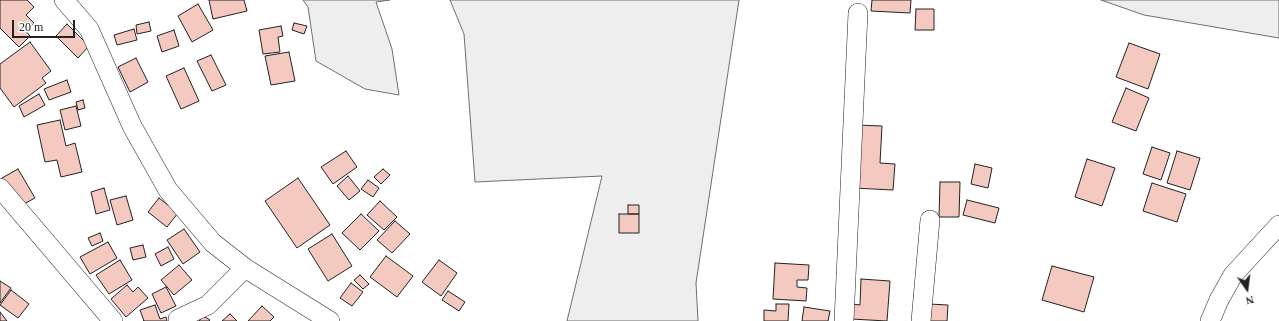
<!DOCTYPE html>
<style>
body{margin:0}
#map{position:relative;width:1279px;height:321px;overflow:hidden;background:#fff;font-family:Georgia,serif}
canvas{display:block}
.north{position:absolute;left:1227px;top:269px;width:40px;height:40px;-webkit-text-stroke:3px #fff;paint-order:stroke;rotate:166deg;font-size:11px;font-weight:700;line-height:16px;text-align:center;color:#222}
.north::after{content:'';display:block;margin:auto;width:14px;height:18px;background:#222;clip-path:polygon(50% 0,100% 100%,50% 72%,0 100%)}
.scale{position:absolute;left:12px;top:20px;width:63px;height:18px;box-sizing:border-box;border:2px solid #222;border-top:0;padding-left:5px;font-size:12px;line-height:14px;white-space:nowrap;color:#222;-webkit-text-stroke:3px #fff;paint-order:stroke}
</style>
<div id="map">
<canvas width="1279" height="321"></canvas>
<div class="north">N</div>
<div class="scale">20 m</div>
</div>
<script>
const context = document.querySelector('canvas').getContext('2d');
context.lineJoin = 'round';
function paint(path, color) { context.fillStyle = color; context.fill(path, 'evenodd'); }
const poly = rows => new Path2D(rows.map(r => 'M' + r).join(''));
function strokePath(path, color, width, dash) { context.strokeStyle = color; context.lineWidth = width; context.lineCap = dash ? 'butt' : 'round'; context.setLineDash(dash || []); context.stroke(path); }
const green = poly([
 [303,0,390,0,376,2,392,49,399,95,365,89,316,61,308,7,303,0],
 [450,0,739,0,696,283,698,321,567,321,602,176,475,182,464,34,450,0],
 [1101,0,1279,0,1279,38,1144,15,1101,0]
]);
const building = poly([
 [0,0,27,0,34,7,26,15,34,23,26,31,30,36,19,47,0,28,0,0],
 [209,0,244,0,247,11,213,19,209,0],
 [872,0,911,0,910,13,871,11,872,0],
 [198,4,213,30,192,42,178,16,198,4],
 [916,9,934,9,934,30,915,30,916,9],
 [149,22,151,31,137,34,136,25,149,22],
 [294,23,307,26,304,34,292,30,294,23],
 [67,24,89,46,78,58,56,36,67,24],
 [281,26,283,36,278,37,280,52,263,54,259,30,281,26],
 [134,29,137,40,117,45,114,35,134,29],
 [174,30,179,46,162,52,157,36,174,30],
 [30,42,51,71,42,78,46,83,14,107,0,88,0,64,30,42],
 [1129,43,1160,54,1148,89,1116,77,1129,43],
 [289,52,295,81,271,85,265,56,289,52],
 [211,55,226,85,212,91,197,61,211,55],
 [136,58,148,82,130,92,118,67,136,58],
 [184,68,199,101,181,109,166,76,184,68],
 [67,80,71,92,49,100,44,89,67,80],
 [1126,88,1149,98,1136,131,1112,122,1126,88],
 [39,94,45,105,24,117,19,106,39,94],
 [83,100,85,108,78,110,76,102,83,100],
 [76,106,81,126,65,130,60,110,76,106],
 [60,120,66,146,75,143,82,172,61,177,57,160,45,162,37,125,60,120],
 [857,125,882,126,880,163,895,164,893,190,853,188,857,125],
 [1152,147,1170,153,1161,180,1143,174,1152,147],
 [346,151,357,167,333,184,321,167,346,151],
 [1177,151,1200,158,1190,190,1167,183,1177,151],
 [1087,159,1115,168,1102,206,1075,197,1087,159],
 [975,164,992,168,988,188,971,184,975,164],
 [18,169,35,198,18,207,2,178,18,169],
 [383,169,390,175,381,184,374,177,383,169],
 [348,176,360,191,349,200,337,186,348,176],
 [298,178,330,225,297,248,265,201,298,178],
 [368,180,379,188,373,197,361,189,368,180],
 [940,182,960,182,959,217,939,217,940,182],
 [1152,183,1186,194,1177,222,1143,211,1152,183],
 [104,188,110,210,96,214,91,192,104,188],
 [126,196,133,220,117,225,110,200,126,196],
 [159,198,178,213,167,227,148,212,159,198],
 [967,200,999,208,995,223,963,215,967,200],
 [380,201,397,217,384,230,367,215,380,201],
 [628,205,639,205,639,214,628,214,628,205],
 [361,214,379,231,360,250,342,233,361,214],
 [619,214,639,214,639,233,619,233,619,214],
 [395,221,410,234,392,253,377,240,395,221],
 [184,229,200,252,183,264,167,240,184,229],
 [100,233,103,241,92,246,88,238,100,233],
 [332,234,352,266,328,281,308,249,332,234],
 [108,242,117,258,90,274,80,257,108,242],
 [143,245,146,257,133,260,130,248,143,245],
 [168,247,174,259,161,266,155,254,168,247],
 [386,256,413,276,397,297,370,277,386,256],
 [120,260,132,280,109,294,96,275,120,260],
 [439,260,457,273,441,296,422,282,439,260],
 [775,263,809,265,808,280,797,280,797,287,807,288,806,301,773,299,775,263],
 [179,265,192,280,174,295,161,280,179,265],
 [1052,266,1094,277,1084,312,1042,300,1052,266],
 [360,275,369,284,363,289,354,280,360,275],
 [861,279,890,281,887,321,851,319,852,304,860,305,861,279],
 [0,281,11,288,0,303,0,281],
 [351,283,363,292,352,306,340,298,351,283],
 [127,285,133,292,138,287,148,298,126,317,111,299,127,285],
 [166,287,176,306,161,313,152,294,166,287],
 [11,290,29,304,18,318,0,305,11,290],
 [448,291,465,302,459,311,442,300,448,291],
 [776,304,789,304,788,321,764,321,764,310,776,311,776,304],
 [929,304,948,305,947,321,928,321,929,304],
 [155,305,160,319,166,317,167,321,143,321,144,321,140,310,155,305],
 [262,306,274,317,270,321,248,321,262,306],
 [804,307,830,311,828,321,802,321,804,307],
 [0,312,7,321,0,321,0,312],
 [230,314,237,321,222,321,230,314],
 [203,316,210,320,209,321,199,321,203,316]
]);
const minor = poly([
 [64,0,89,29,132,126,168,190,213,243,245,268,330,321],
 [0,188,113,321],
 [178,319,208,305,245,268],
 [844,321,858,13],
 [921,321,930,220],
 [1210,321,1219,300,1233,275,1279,225]
]);
paint(green, '#eee');
strokePath(green, '#6f6f6f', 1);
paint(building, '#f3c9c0');
strokePath(building, '#222', 1);
strokePath(minor, '#222', 20);
strokePath(minor, '#fff', 19);
</script>
